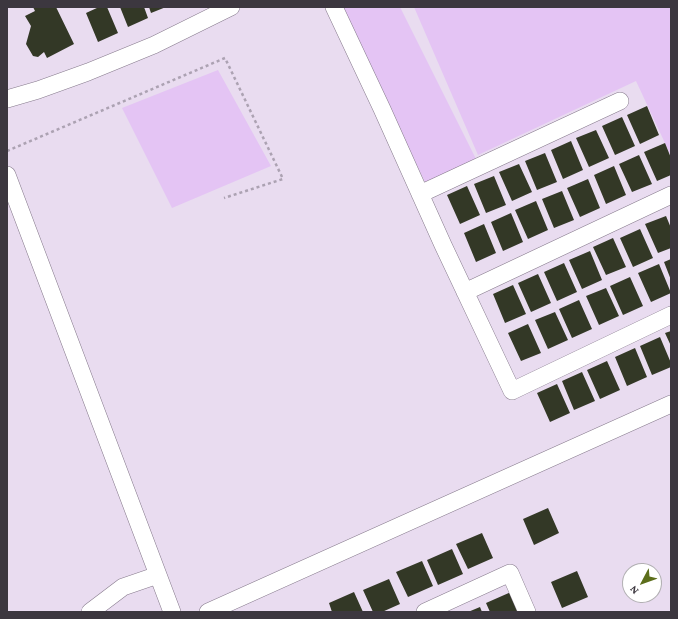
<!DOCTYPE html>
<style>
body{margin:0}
#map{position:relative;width:678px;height:619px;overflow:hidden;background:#e9dcf0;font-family:"Crimson Pro",serif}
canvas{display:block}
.frame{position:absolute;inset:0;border:8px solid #3c373f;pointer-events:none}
.north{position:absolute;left:622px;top:563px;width:40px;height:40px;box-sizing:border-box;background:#fff;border:1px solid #b1afb2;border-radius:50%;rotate:229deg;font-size:11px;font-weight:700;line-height:16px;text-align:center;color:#3c373f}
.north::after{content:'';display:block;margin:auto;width:14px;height:18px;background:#5c6e1b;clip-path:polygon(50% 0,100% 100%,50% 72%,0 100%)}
</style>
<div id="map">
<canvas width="678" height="619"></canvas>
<div class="frame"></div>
<div class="north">N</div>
</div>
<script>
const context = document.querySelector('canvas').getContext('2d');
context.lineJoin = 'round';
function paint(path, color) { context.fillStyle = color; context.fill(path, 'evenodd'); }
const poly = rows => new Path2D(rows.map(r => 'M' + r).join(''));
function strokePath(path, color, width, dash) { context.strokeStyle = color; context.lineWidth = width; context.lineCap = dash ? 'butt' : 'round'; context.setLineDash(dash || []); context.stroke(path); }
const green = poly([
 [339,7,400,7,476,159,426,184],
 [414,7,671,7,671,156,636,81,478,155],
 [218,70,271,166,172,208,122,108]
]);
const building = poly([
 [33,7,56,7,74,44,47,58,44,52,38,57,33,56,26,44,31,26,25,16,35,11],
 [99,7,107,7,118,33,98,42,86,13],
 [120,7,144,7,148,18,128,27],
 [149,7,166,7,151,13],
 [647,106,659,135,640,144,627,115],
 [622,117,635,146,615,155,602,126],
 [596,130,609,158,589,167,576,138],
 [571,141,583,170,563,179,551,150],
 [665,143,671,158,671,175,657,181,644,152],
 [545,153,557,182,537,190,525,161],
 [639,155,652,184,632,192,619,164],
 [519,164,532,192,512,201,499,172],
 [614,166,626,195,606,204,594,175],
 [494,176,506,205,486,213,474,184],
 [588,179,600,208,580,217,567,188],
 [467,186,480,215,460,224,447,195],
 [562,191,574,220,554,228,542,199],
 [536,201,548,230,528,239,515,210],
 [511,213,523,242,503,251,491,222],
 [666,216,671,228,671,248,658,253,645,224],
 [484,224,496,253,476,262,464,233],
 [640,229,653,258,633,267,620,238],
 [613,238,626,267,606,275,593,247],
 [590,251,602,280,582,289,569,260],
 [671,259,671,280,664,262],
 [564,263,577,292,557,301,544,272],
 [659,264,671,293,651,302,638,273],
 [538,274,551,303,531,312,518,283],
 [630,277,643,306,623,315,610,286],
 [513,285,526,314,505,323,493,294],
 [606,288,619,316,599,325,586,296],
 [579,300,592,329,572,338,559,309],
 [555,312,568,340,548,349,535,320],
 [528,324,541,353,521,361,508,333],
 [671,331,671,346,665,333],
 [660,337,671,363,671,367,652,375,640,346],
 [635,348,647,377,627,386,615,357],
 [607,361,620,390,600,399,587,370],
 [582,372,595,401,574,410,562,381],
 [557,384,570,413,550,422,537,393],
 [548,508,559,533,534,545,523,519],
 [482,533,493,558,468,569,456,544],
 [452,549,463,574,438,585,427,560],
 [422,561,433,586,408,597,396,572],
 [577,571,588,597,562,608,551,582],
 [389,579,400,604,382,612,373,612,363,590],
 [354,592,363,612,332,612,329,603],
 [511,592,520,612,490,612,486,603],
 [480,607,482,612,468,612]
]);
const path = poly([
 [7,151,225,58,283,179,224,198]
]);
const street = poly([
 [334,7,382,109,443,245,512,391,671,315],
 [7,99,38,90,88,72,154,45,231,7],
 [7,175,172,612],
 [420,194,620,101],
 [465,292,671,195],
 [90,612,123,587,158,575],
 [208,612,671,404],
 [425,612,510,573,527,612]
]);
paint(green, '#e4c4f4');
paint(building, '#333826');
strokePath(street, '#867a8c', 18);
strokePath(path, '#aca2b2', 2.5, [3, 3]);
strokePath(street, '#fff', 17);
</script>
